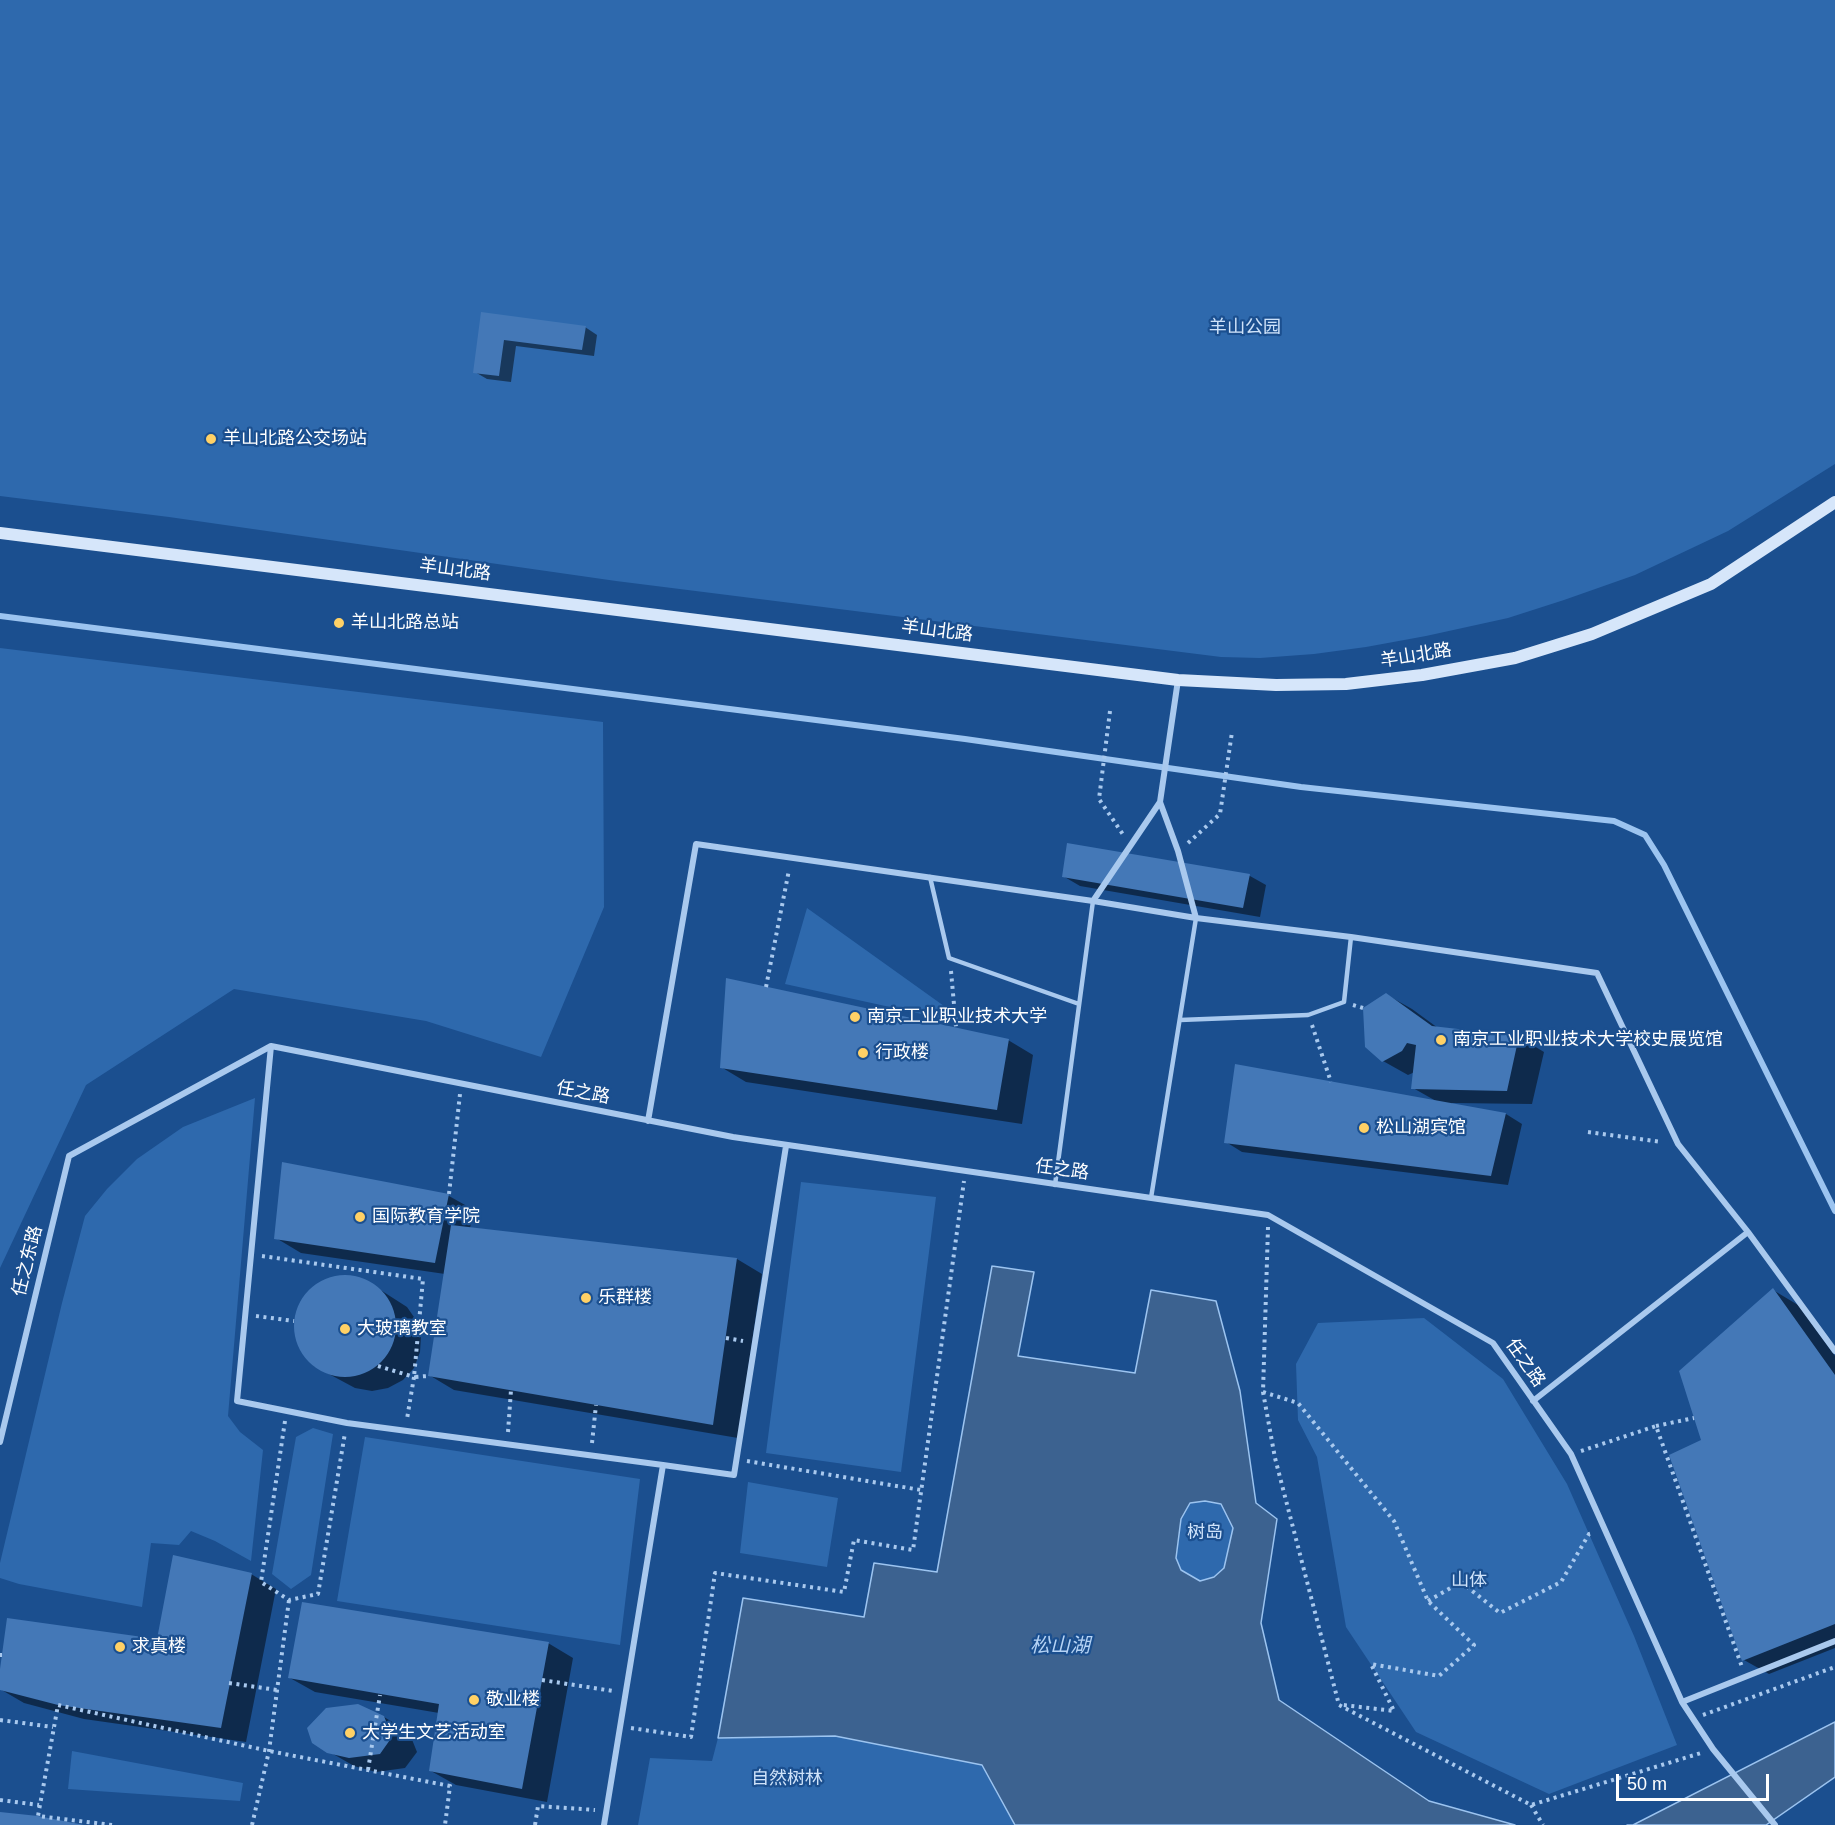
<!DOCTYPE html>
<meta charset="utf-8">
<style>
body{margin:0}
#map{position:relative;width:1835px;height:1825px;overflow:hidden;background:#1b4f8f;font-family:Arial,sans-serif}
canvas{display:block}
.scale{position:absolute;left:1616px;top:1774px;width:153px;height:27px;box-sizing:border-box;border:3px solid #fff;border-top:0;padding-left:8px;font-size:18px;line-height:21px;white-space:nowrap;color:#fff;-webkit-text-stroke:4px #1b4f8f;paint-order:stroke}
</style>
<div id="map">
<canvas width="1835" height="1825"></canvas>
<div class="scale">50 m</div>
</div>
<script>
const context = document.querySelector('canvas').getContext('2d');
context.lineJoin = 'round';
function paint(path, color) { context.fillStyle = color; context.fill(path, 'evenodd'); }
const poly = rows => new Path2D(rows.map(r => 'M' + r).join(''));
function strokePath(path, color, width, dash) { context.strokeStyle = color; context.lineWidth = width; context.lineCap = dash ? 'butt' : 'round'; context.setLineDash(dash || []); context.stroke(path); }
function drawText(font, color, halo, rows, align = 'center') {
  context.font = font + ' Arial,"Noto Sans SC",sans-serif'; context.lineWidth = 4.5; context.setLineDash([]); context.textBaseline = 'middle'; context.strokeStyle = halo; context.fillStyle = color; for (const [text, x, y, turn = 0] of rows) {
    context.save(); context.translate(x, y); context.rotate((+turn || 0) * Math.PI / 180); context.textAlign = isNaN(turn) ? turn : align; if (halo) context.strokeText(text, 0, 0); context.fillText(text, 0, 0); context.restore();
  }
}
const green = poly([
 [0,0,1835,0,1835,464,1728,531,1635,575,1564,600,1508,618,1426,636,1366,647,1314,654,1260,658,1221,657,616,581,169,517,0,496],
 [0,648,603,722,604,907,541,1057,426,1021,234,989,86,1085,0,1268],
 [807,908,944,1006,940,1018,785,984],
 [255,1098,228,1416,240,1432,263,1450,251,1561,215,1541,191,1531,179,1545,151,1543,142,1607,19,1584,0,1578,0,1563,62,1303,85,1216,107,1189,137,1159,183,1127],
 [801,1182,936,1197,901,1472,766,1453],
 [1424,1318,1503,1379,1567,1484,1634,1636,1677,1745,1549,1794,1416,1732,1346,1627,1317,1457,1298,1420,1296,1364,1318,1323],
 [313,1428,333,1434,311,1575,291,1589,272,1574,296,1437],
 [365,1437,640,1479,620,1645,337,1601],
 [748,1482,838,1498,827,1567,740,1553],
 [1205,1501,1221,1504,1233,1528,1224,1568,1214,1577,1199,1581,1181,1570,1176,1559,1181,1519,1190,1503],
 [789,1732,927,1742,982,1765,1019,1825,638,1825,650,1758,712,1761,718,1738],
 [72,1751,243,1783,240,1801,68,1789]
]);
const water = poly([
 [992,1266,1034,1272,1018,1356,1135,1373,1151,1290,1216,1301,1240,1391,1256,1503,1277,1519,1261,1623,1279,1700,1429,1801,1515,1825,1015,1825,982,1765,835,1736,718,1738,743,1598,864,1617,874,1563,937,1572,992,1266],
 [1205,1501,1221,1504,1233,1528,1224,1568,1214,1577,1200,1581,1181,1570,1176,1558,1181,1519,1190,1503,1205,1501],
 [1835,1722,1835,1777,1766,1825,1627,1825,1633,1825,1835,1722]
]);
const shadow = poly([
 [482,314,585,327,597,335,594,356,516,346,511,382,487,379,475,372],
 [1068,844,1250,876,1266,885,1260,917,1080,886,1063,876],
 [1387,995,1412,1009,1438,1028,1519,1037,1544,1052,1532,1104,1452,1103,1451,1105,1506,1114,1522,1124,1508,1185,1242,1152,1226,1142,1436,1101,1413,1088,1415,1072,1408,1075,1383,1061],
 [1008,1040,1033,1055,1022,1124,746,1082,721,1067],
 [283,1164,449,1196,474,1210,470,1228,737,1259,762,1274,738,1438,454,1390,429,1375,445,1274,301,1253,276,1238],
 [337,1277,353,1278,368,1282,407,1307,416,1320,421,1336,420,1352,414,1368,403,1380,388,1388,372,1391,355,1388,314,1366,303,1353,296,1338,295,1321,300,1306,309,1292,321,1283],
 [1773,1290,1798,1305,1835,1356,1835,1648,1769,1674,1744,1660,1703,1440],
 [251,1574,276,1589,246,1742,84,1719,24,1703,0,1689,0,1678,158,1640],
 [548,1643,573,1658,547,1802,456,1785,431,1771,439,1713,315,1692,290,1678],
 [384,1717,409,1732,417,1752,405,1768,376,1772,354,1766,328,1751]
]);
const stream = poly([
 [0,616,965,739,1301,787,1614,821,1645,835,1664,865,1835,1211]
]);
const building = poly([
 [481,312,586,326,582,350,504,340,499,376,473,373],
 [1067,843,1250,874,1243,908,1062,877],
 [726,978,1009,1039,997,1110,720,1068],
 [1386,993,1432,1026,1519,1036,1507,1091,1411,1089,1416,1045,1407,1043,1402,1051,1382,1062,1365,1047,1363,1008],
 [1235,1064,1506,1113,1491,1176,1224,1143],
 [282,1162,449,1194,435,1263,274,1239],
 [451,1225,737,1258,713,1425,428,1376],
 '294 1326a51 51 0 1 1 102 0a51 51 0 1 1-102 0Z',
 [1773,1288,1835,1375,1835,1624,1742,1661,1669,1455,1701,1440,1679,1371],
 [173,1555,252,1573,221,1728,58,1705,0,1690,0,1669,7,1618,157,1639],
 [302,1602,549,1642,522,1789,429,1771,439,1704,288,1678],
 [358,1704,384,1716,392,1737,380,1754,349,1758,327,1753,312,1743,307,1728,326,1708],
 [0,1812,38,1816,84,1825,0,1825]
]);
const path = poly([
 [1110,711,1099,799,1124,836],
 [1188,843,1220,814,1232,732],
 [951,971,956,1027],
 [766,987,789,870],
 [1353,1005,1363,1008],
 [1312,1025,1331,1082],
 [1588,1132,1662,1142],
 [449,1194,460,1094],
 [1268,1227,1263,1392,1275,1458,1339,1705,1531,1805,1701,1753],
 [262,1256,423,1279,414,1377,428,1376],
 [256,1316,294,1321],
 [726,1338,743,1341],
 [378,1366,414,1377,407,1419],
 [1263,1392,1298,1403,1394,1521,1428,1601,1474,1645,1439,1676,1371,1664,1394,1711,1343,1705],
 [285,1421,261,1582,289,1600,318,1594,345,1433],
 [1656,1426,1694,1418],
 [508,1432,511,1390],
 [592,1443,596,1405],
 [1581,1451,1656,1426,1742,1667],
 [747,1461,921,1490],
 [1428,1601,1461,1582,1500,1613,1561,1582,1589,1534,1593,1533],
 [0,1655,2,1655],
 [542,1680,613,1691],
 [229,1683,277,1690],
 [1703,1715,1835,1667],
 [0,1720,53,1727],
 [631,1728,691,1737,715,1573,844,1592,854,1540,913,1550,964,1181],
 [368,1770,380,1695],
 [0,1800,39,1805],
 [1531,1805,1543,1825],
 [112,1825,38,1816,58,1705,269,1751,450,1786,445,1825],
 [252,1825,269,1751,289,1600],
 [535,1825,538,1806,595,1810]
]);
const lane = poly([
 [930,877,949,958,1079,1004],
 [1180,1020,1308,1015,1344,1002,1351,937],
 [1055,1185,1093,901],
 [1151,1198,1196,918]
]);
const street = poly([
 [1160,802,1178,851,1196,918],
 [1093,901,1160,802,1178,680],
 [271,1046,237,1401,347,1423,663,1465],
 [648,1121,696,844,1093,901,1196,918,1351,937,1597,973,1678,1144,1748,1232,1835,1351],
 [1533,1401,1748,1232],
 [0,1442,69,1156,271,1046,733,1137,1268,1215,1493,1343,1571,1454,1682,1702,1713,1749,1775,1825],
 [1682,1702,1835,1641],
 [604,1825,663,1465,734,1475,786,1146]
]);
const secondary = poly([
 [0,533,1178,680,1276,685,1346,684,1422,675,1515,658,1592,634,1711,584,1835,502]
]);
const markers = [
 [211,439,6,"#ffd166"],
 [339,623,6,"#ffd166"],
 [855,1017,6,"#ffd166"],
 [1441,1040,6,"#ffd166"],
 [863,1053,6,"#ffd166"],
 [1364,1128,6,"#ffd166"],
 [360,1217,6,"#ffd166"],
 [586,1298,6,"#ffd166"],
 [345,1329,6,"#ffd166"],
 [120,1647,6,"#ffd166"],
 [474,1700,6,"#ffd166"],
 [350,1733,6,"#ffd166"]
];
const parkNames = [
 ["羊山公园",1245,328],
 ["树岛",1205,1533],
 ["山体",1469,1581],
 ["自然树林",787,1779]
];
const poiNames = [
 ["羊山北路公交场站",223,439],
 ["羊山北路总站",351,623],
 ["南京工业职业技术大学",867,1017],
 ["南京工业职业技术大学校史展览馆",1453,1040],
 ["行政楼",875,1053],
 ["松山湖宾馆",1376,1128],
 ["国际教育学院",372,1217],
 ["乐群楼",598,1298],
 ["大玻璃教室",357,1329],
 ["求真楼",132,1647],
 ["敬业楼",486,1700],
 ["大学生文艺活动室",362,1733]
];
const streetNames = [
 ["羊山北路",455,570,7],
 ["羊山北路",937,631,7],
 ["羊山北路",1416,656,-9],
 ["任之路",583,1093,11],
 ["任之路",1062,1170,8],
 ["任之东路",28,1261,-76],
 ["任之路",1525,1363,55]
];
const waterNames = [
 ["松山湖",1060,1646]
];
paint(green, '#2e69ad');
paint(water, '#3c6290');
strokePath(water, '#9cc4f0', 1.5);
paint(shadow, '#0007');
strokePath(stream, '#9cc4f0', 6);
paint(building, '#4478b7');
strokePath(path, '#a9c9ee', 4, [3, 4.5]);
strokePath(lane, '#a9c9ee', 4.5);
strokePath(street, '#a9c9ee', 6);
strokePath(secondary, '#d6e6fa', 12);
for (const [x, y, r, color] of markers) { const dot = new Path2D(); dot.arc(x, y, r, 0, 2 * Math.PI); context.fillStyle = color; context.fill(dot); strokePath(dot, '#1b4f8f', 2); }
drawText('18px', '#cfe3fa', '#1b4f8f', parkNames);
drawText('18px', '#fff', '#1b4f8f', poiNames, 'left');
drawText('18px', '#fff', '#1b4f8f', streetNames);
drawText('italic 20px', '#b5d3f5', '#1b4f8f', waterNames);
</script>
